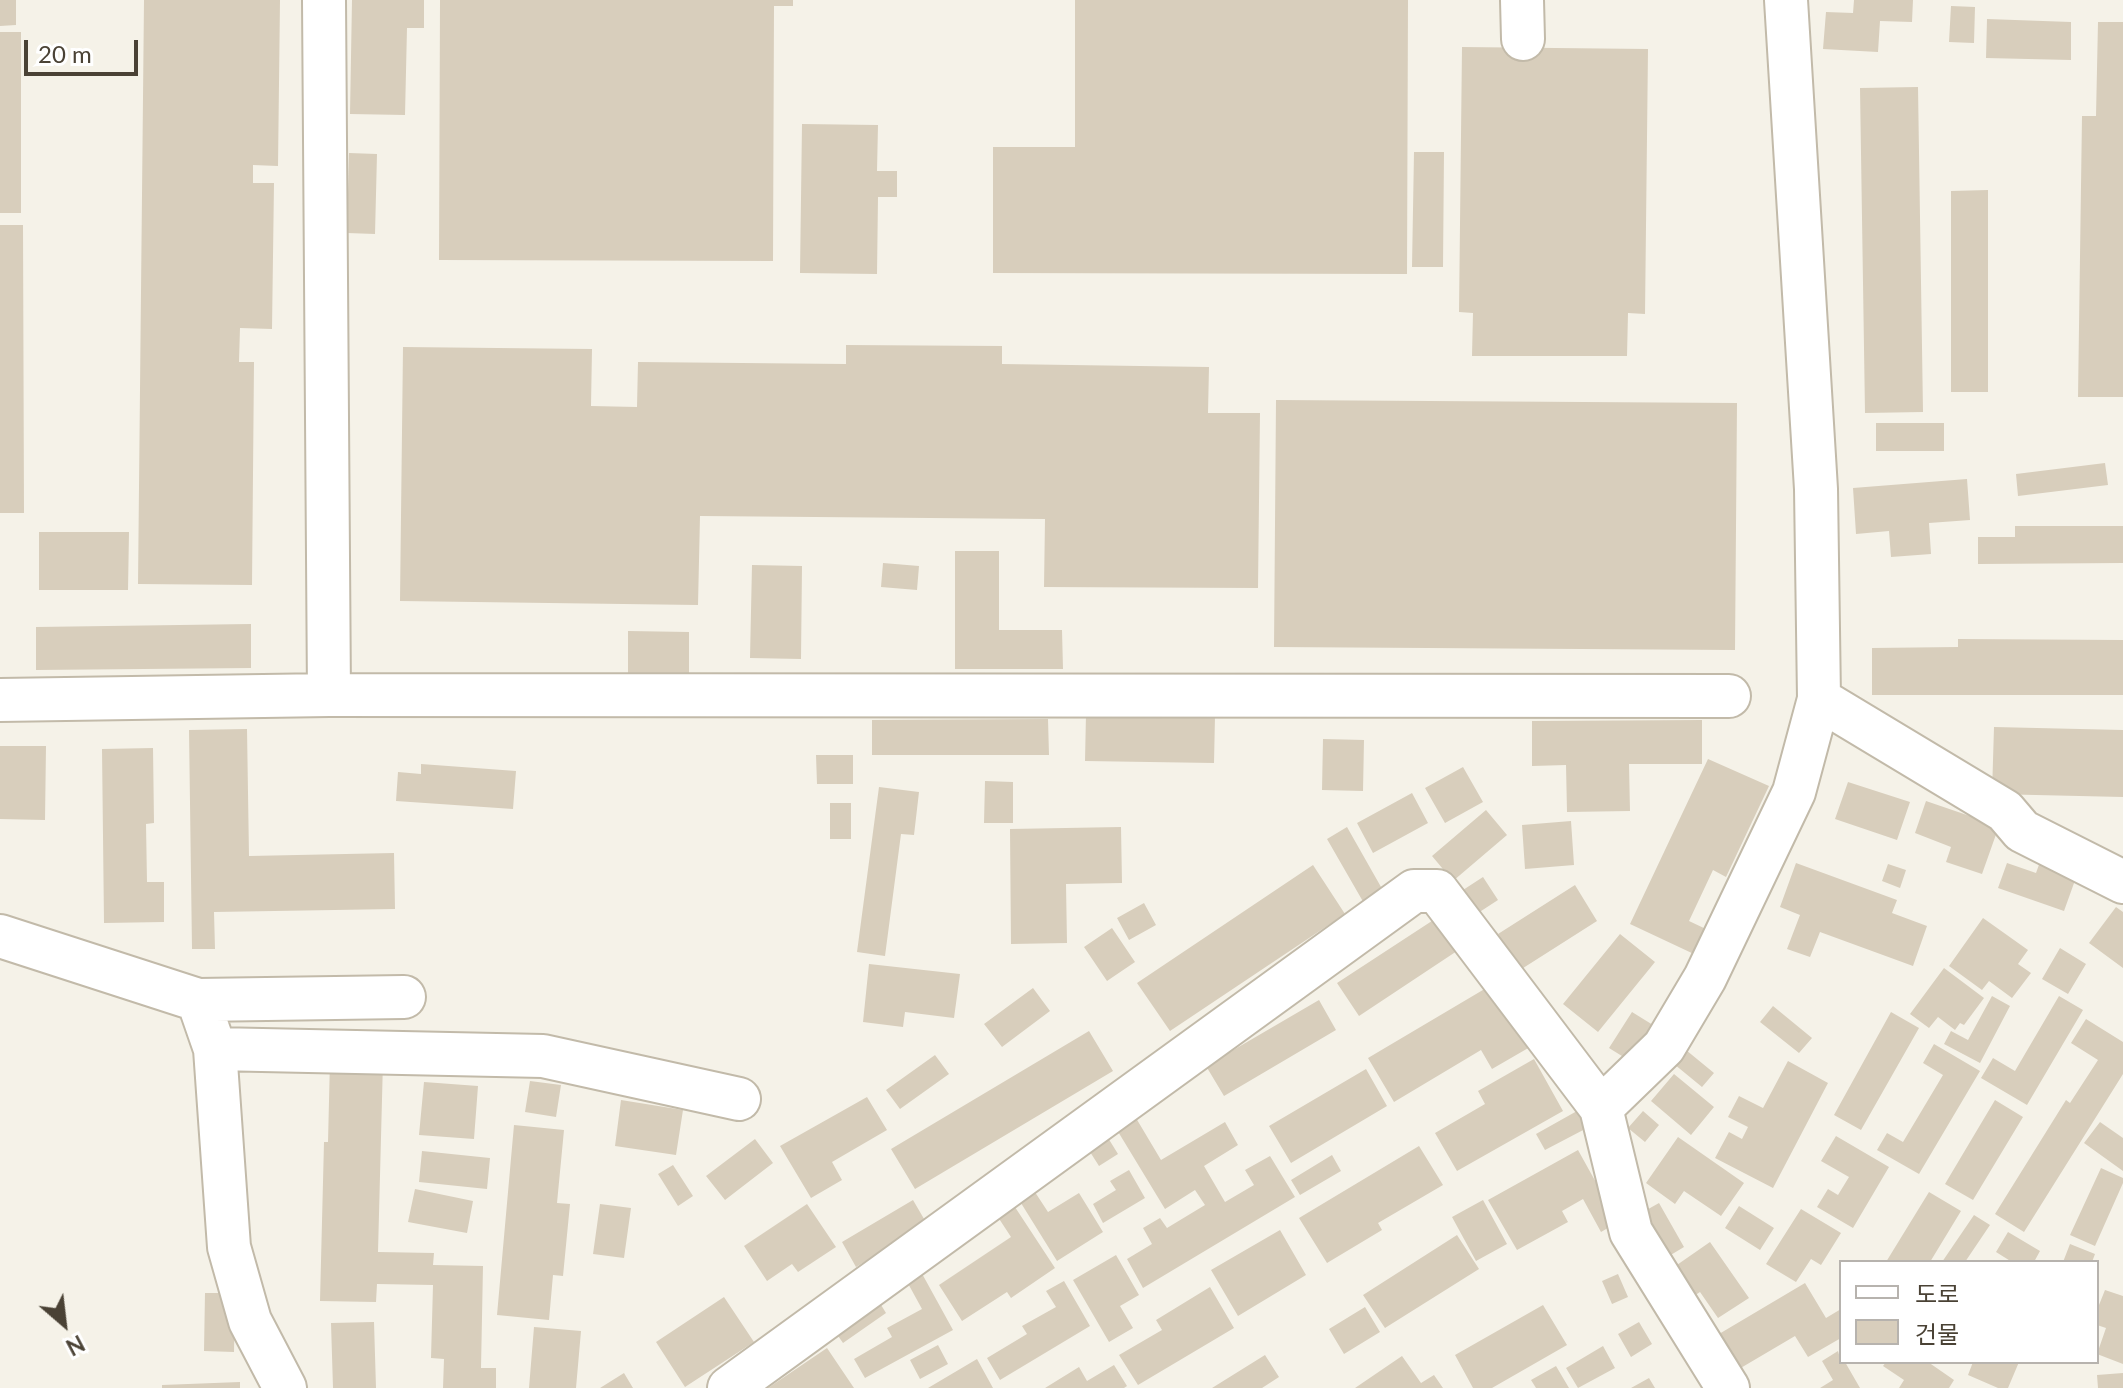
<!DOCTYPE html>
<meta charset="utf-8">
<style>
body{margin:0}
#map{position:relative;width:2123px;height:1388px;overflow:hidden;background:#f5f2e8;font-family:Lato,"Noto Sans KR",sans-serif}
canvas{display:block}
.legend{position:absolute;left:1839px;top:1260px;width:260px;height:104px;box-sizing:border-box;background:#fff;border:2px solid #b7b3ae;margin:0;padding:10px 14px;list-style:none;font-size:24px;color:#4a4235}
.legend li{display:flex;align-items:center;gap:16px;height:40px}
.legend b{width:40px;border:2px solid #b7b3ae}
.north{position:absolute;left:24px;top:1284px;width:80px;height:80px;-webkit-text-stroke:6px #fff;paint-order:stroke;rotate:152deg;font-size:22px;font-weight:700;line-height:32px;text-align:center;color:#4a4235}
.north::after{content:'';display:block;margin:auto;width:28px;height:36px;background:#4a4235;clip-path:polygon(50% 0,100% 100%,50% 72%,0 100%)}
.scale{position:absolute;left:24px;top:40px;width:114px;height:36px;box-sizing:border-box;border:4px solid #4a4235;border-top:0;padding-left:10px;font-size:24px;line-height:28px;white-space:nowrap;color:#4a4235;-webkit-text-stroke:6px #fff;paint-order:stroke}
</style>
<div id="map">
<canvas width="2123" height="1388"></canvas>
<ul class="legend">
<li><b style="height:10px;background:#fff"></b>도로</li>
<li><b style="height:22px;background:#d8cebc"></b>건물</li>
</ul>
<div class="north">N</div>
<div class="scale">20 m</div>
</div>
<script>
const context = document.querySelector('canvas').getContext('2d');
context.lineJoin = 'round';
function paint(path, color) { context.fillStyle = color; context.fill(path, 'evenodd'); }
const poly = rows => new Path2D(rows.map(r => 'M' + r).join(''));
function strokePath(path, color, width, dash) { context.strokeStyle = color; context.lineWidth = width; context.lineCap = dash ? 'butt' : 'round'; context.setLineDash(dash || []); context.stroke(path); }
const building = poly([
 [0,0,16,0,16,25,0,26],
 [144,0,280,0,278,166,253,165,253,183,274,183,272,329,240,328,239,362,254,362,252,585,138,584],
 [352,0,424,0,424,28,407,28,405,115,350,114],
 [440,0,793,0,793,6,774,6,773,261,439,260],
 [1075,0,1408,0,1407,274,993,273,993,147,1075,147],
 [1854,0,1913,0,1912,22,1880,21,1878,52,1823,49,1826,12,1853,13],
 [1951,6,1975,7,1974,43,1949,42],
 [1987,19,2071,22,2071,60,1986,58],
 [2098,22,2123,22,2123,397,2078,397,2082,116,2096,116],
 [0,32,21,32,21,213,0,213],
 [1462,47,1648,49,1645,314,1628,313,1627,356,1472,356,1473,313,1459,312],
 [1918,87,1923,412,1865,413,1860,88],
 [802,124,878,125,877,171,897,171,897,197,878,197,877,274,800,273],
 [1414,152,1444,152,1443,267,1412,267],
 [349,153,377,154,375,234,347,233],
 [1988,190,1988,392,1951,392,1951,191],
 [0,225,23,225,24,513,0,513],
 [846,345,1002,346,1002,364,1209,367,1208,413,1260,413,1258,588,1044,587,1045,519,700,516,698,605,400,601,403,347,592,349,591,406,637,407,638,362,846,364],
 [1276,400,1737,403,1735,650,1274,647],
 [1876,423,1944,423,1944,451,1876,451],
 [2105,463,2108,485,2018,496,2016,474],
 [1967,479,1970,520,1929,523,1931,554,1891,557,1889,531,1856,534,1853,488],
 [2015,526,2123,526,2123,563,1978,564,1978,537,2015,537],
 [39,532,129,532,128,590,39,590],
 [955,551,999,551,999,630,1062,630,1063,669,955,669],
 [883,563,919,566,917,590,881,587],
 [752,565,802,566,801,659,750,658],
 [251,624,251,668,36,670,36,627],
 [628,631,689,632,689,673,628,673],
 [1958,639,2123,640,2123,695,1872,695,1872,648,1958,647],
 [1086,714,1215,716,1214,763,1085,761],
 [1048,719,1049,755,872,755,872,720],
 [1702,720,1702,764,1629,764,1630,811,1567,812,1566,765,1532,766,1532,721],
 [1994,727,2123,730,2123,797,1992,794],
 [247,729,249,856,394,853,395,909,214,912,215,949,192,949,189,730],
 [1323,739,1364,740,1363,791,1322,790],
 [0,746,46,746,45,820,0,819],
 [153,748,154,823,146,824,147,882,164,882,164,922,104,923,102,749],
 [816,755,853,755,853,784,817,784],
 [1708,759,1769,786,1726,877,1713,870,1689,921,1708,930,1696,955,1630,924],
 [421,764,516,771,513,809,396,801,398,772,421,774],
 [1463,767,1483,802,1445,823,1425,788],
 [985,781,1013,782,1013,823,984,823],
 [1848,782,1910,802,1897,840,1835,819],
 [879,787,919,792,914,835,901,834,885,956,857,952],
 [1412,793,1428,823,1373,853,1357,823],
 [1926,801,1999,826,1982,874,1946,862,1951,847,1915,833],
 [830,803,851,803,851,839,830,839],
 [1486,810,1507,835,1453,881,1432,856],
 [1571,821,1574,865,1525,869,1522,825],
 [1121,827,1122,883,1066,884,1067,943,1011,944,1010,829],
 [1347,827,1385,894,1365,905,1327,839],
 [2041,859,2078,872,2064,911,1998,888,2007,863,2036,873],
 [1796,863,1897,900,1892,913,1927,926,1913,966,1820,932,1810,957,1787,949,1800,915,1780,907],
 [1888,864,1906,870,1900,888,1882,881],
 [1313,865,1345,914,1170,1031,1137,983],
 [1483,877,1498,900,1478,913,1463,890],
 [1575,885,1597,921,1520,970,1498,934],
 [1144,903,1156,925,1129,940,1117,918],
 [2116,907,2123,912,2123,968,2089,943],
 [1438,917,1460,949,1359,1016,1337,983],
 [1983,918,2028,950,2018,964,2031,973,2012,998,1989,981,1982,990,1949,966],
 [1112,928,1135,962,1107,981,1084,947],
 [1620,934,1655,962,1598,1032,1563,1004],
 [2060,948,2086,964,2068,994,2042,979],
 [869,964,960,974,954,1018,905,1012,903,1027,863,1022],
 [1944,968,1984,998,1964,1025,1960,1023,1955,1030,1938,1017,1929,1028,1910,1014],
 [1493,984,1530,1047,1492,1069,1481,1050,1394,1102,1368,1058],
 [1033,988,1050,1011,1002,1047,984,1024],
 [1992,996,2010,1006,1980,1063,1944,1044,1951,1031,1968,1040],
 [2059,996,2083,1010,2027,1105,1981,1078,1993,1058,2015,1071],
 [1319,1000,1336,1030,1224,1096,1206,1066],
 [1773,1006,1812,1038,1799,1053,1760,1022],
 [1632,1012,1653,1025,1630,1061,1609,1048],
 [1891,1012,1919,1028,1861,1130,1834,1115],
 [2086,1019,2123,1042,2123,1074,2024,1232,1995,1214,2066,1100,2070,1103,2098,1060,2071,1043],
 [1089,1031,1113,1071,915,1189,891,1149],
 [1934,1044,1980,1071,1919,1174,1877,1150,1887,1133,1903,1142,1943,1075,1923,1063],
 [1686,1050,1714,1073,1702,1087,1674,1064],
 [935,1055,949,1074,900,1109,886,1090],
 [1534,1059,1563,1111,1457,1171,1435,1133,1485,1104,1478,1091],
 [330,1060,383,1061,378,1252,434,1253,433,1265,483,1266,481,1368,496,1368,496,1388,443,1388,444,1359,431,1358,433,1285,377,1284,376,1302,320,1301,324,1142,328,1142],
 [1788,1061,1828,1083,1773,1188,1715,1158,1729,1132,1742,1139,1748,1127,1728,1117,1739,1096,1763,1108],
 [1366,1069,1387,1106,1291,1163,1269,1126],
 [1674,1074,1714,1107,1691,1135,1651,1101],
 [530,1081,561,1085,556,1117,525,1112],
 [424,1082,478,1086,474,1139,419,1135],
 [867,1097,887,1130,832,1162,842,1180,811,1198,780,1146],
 [621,1100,683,1110,676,1155,615,1146],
 [1995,1100,2023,1117,1973,1200,1945,1184],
 [1577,1111,1587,1128,1545,1150,1536,1134],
 [1643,1111,1659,1125,1645,1142,1628,1128],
 [1133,1113,1161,1160,1225,1122,1238,1145,1204,1166,1225,1202,1254,1185,1245,1170,1270,1156,1295,1197,1143,1288,1127,1259,1152,1244,1143,1228,1160,1218,1167,1228,1205,1205,1195,1190,1165,1209,1114,1125],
 [2100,1122,2123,1138,2123,1171,2084,1143],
 [514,1125,564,1130,557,1203,570,1204,563,1276,553,1275,549,1320,497,1315],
 [1105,1133,1118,1154,1099,1166,1085,1144],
 [1836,1136,1889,1167,1853,1228,1817,1207,1828,1189,1838,1195,1849,1177,1821,1161],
 [1678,1137,1744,1183,1721,1216,1684,1191,1675,1204,1646,1183],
 [755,1139,773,1163,725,1200,706,1176],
 [1419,1146,1443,1185,1378,1223,1382,1230,1327,1263,1299,1218],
 [1578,1150,1618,1222,1601,1232,1583,1199,1562,1211,1568,1222,1517,1250,1488,1200],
 [422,1151,490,1158,487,1189,419,1182],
 [1332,1155,1341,1171,1300,1195,1291,1180],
 [673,1165,693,1196,678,1206,658,1174],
 [2101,1168,2123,1178,2123,1183,2095,1246,2070,1235],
 [1129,1170,1145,1198,1103,1223,1093,1204,1116,1190,1110,1181],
 [1031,1186,1048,1212,1079,1193,1103,1232,1057,1261,1016,1195],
 [415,1189,473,1201,467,1233,408,1222],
 [1929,1192,1961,1211,1930,1262,1886,1262],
 [913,1200,927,1224,856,1267,842,1242],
 [1483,1200,1507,1244,1476,1261,1452,1217],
 [1011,1201,1055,1268,1011,1298,1007,1292,962,1321,939,1285,1011,1237,994,1211],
 [1659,1203,1684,1247,1669,1256,1643,1212],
 [600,1204,631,1208,624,1258,593,1254],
 [807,1204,836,1247,798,1272,792,1264,767,1281,744,1246],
 [1739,1206,1774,1228,1760,1250,1725,1228],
 [1801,1209,1841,1233,1821,1265,1811,1259,1796,1282,1766,1264],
 [1974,1215,1990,1225,1965,1262,1942,1262],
 [1280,1230,1306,1275,1238,1316,1211,1270],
 [2008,1232,2040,1251,2034,1262,2012,1262,1996,1252],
 [1457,1235,1479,1269,1385,1328,1363,1295],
 [1710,1242,1749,1298,1718,1318,1700,1292,1694,1296,1674,1267],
 [2070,1244,2095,1254,2092,1262,2063,1262],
 [1116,1255,1139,1295,1120,1306,1133,1328,1109,1342,1073,1280],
 [920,1270,953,1330,865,1378,854,1359,892,1337,887,1328,922,1309,905,1278],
 [1618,1274,1628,1297,1612,1304,1602,1281],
 [1064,1281,1090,1326,1000,1380,987,1358,1027,1334,1022,1326,1056,1307,1046,1291],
 [1805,1283,1826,1318,1841,1309,1841,1338,1808,1357,1795,1336,1739,1369,1719,1334],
 [1210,1287,1234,1328,1138,1385,1119,1355,1162,1330,1156,1320],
 [2105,1290,2123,1296,2123,1364,2097,1354,2106,1328,2097,1325,2097,1310],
 [205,1293,235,1293,234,1352,204,1351],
 [724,1297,754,1342,685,1387,656,1342],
 [878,1300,886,1313,843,1343,834,1330],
 [1543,1305,1567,1345,1492,1388,1473,1388,1455,1355],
 [1365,1307,1380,1332,1344,1354,1329,1329],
 [374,1322,376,1388,333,1388,331,1323],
 [1639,1322,1652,1344,1631,1357,1618,1334],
 [534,1327,581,1331,576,1388,529,1388],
 [938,1345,948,1364,920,1379,910,1360],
 [1603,1346,1615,1368,1578,1388,1566,1368],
 [827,1348,854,1388,768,1388],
 [1838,1351,1841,1362,1845,1362,1860,1388,1820,1388,1833,1380,1822,1361],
 [1265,1355,1279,1377,1262,1388,1212,1388],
 [1402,1356,1421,1383,1434,1375,1443,1388,1355,1388],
 [977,1359,993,1388,928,1388],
 [1886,1362,1928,1362,1954,1380,1949,1388,1899,1388,1904,1380,1883,1366],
 [1973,1362,2019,1362,2008,1388,1998,1388,1968,1375],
 [1114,1365,1127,1386,1124,1388,1045,1388,1079,1367,1087,1381],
 [1556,1366,1569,1388,1536,1388,1531,1380],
 [624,1373,633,1388,600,1388],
 [2123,1373,2123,1388,2098,1388,2097,1375],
 [1649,1378,1655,1388,1631,1388],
 [240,1382,240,1388,162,1388,162,1385]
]);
const minor = poly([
 [324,0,329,695],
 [1522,0,1523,39],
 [1819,699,2005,811,2022,831,2123,882],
 [0,700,329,695,1729,696],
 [0,936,198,1000,215,1049,229,1247,250,1321,285,1388],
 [198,1000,404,997],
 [215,1049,543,1056,739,1099],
 [1601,1108,1664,1047,1705,978,1794,792,1819,699,1816,489,1786,0],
 [729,1388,1414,891,1437,891,1601,1108,1631,1232,1728,1388]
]);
paint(building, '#d8cebc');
strokePath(minor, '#c2baa9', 46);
strokePath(minor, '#fff', 42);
</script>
